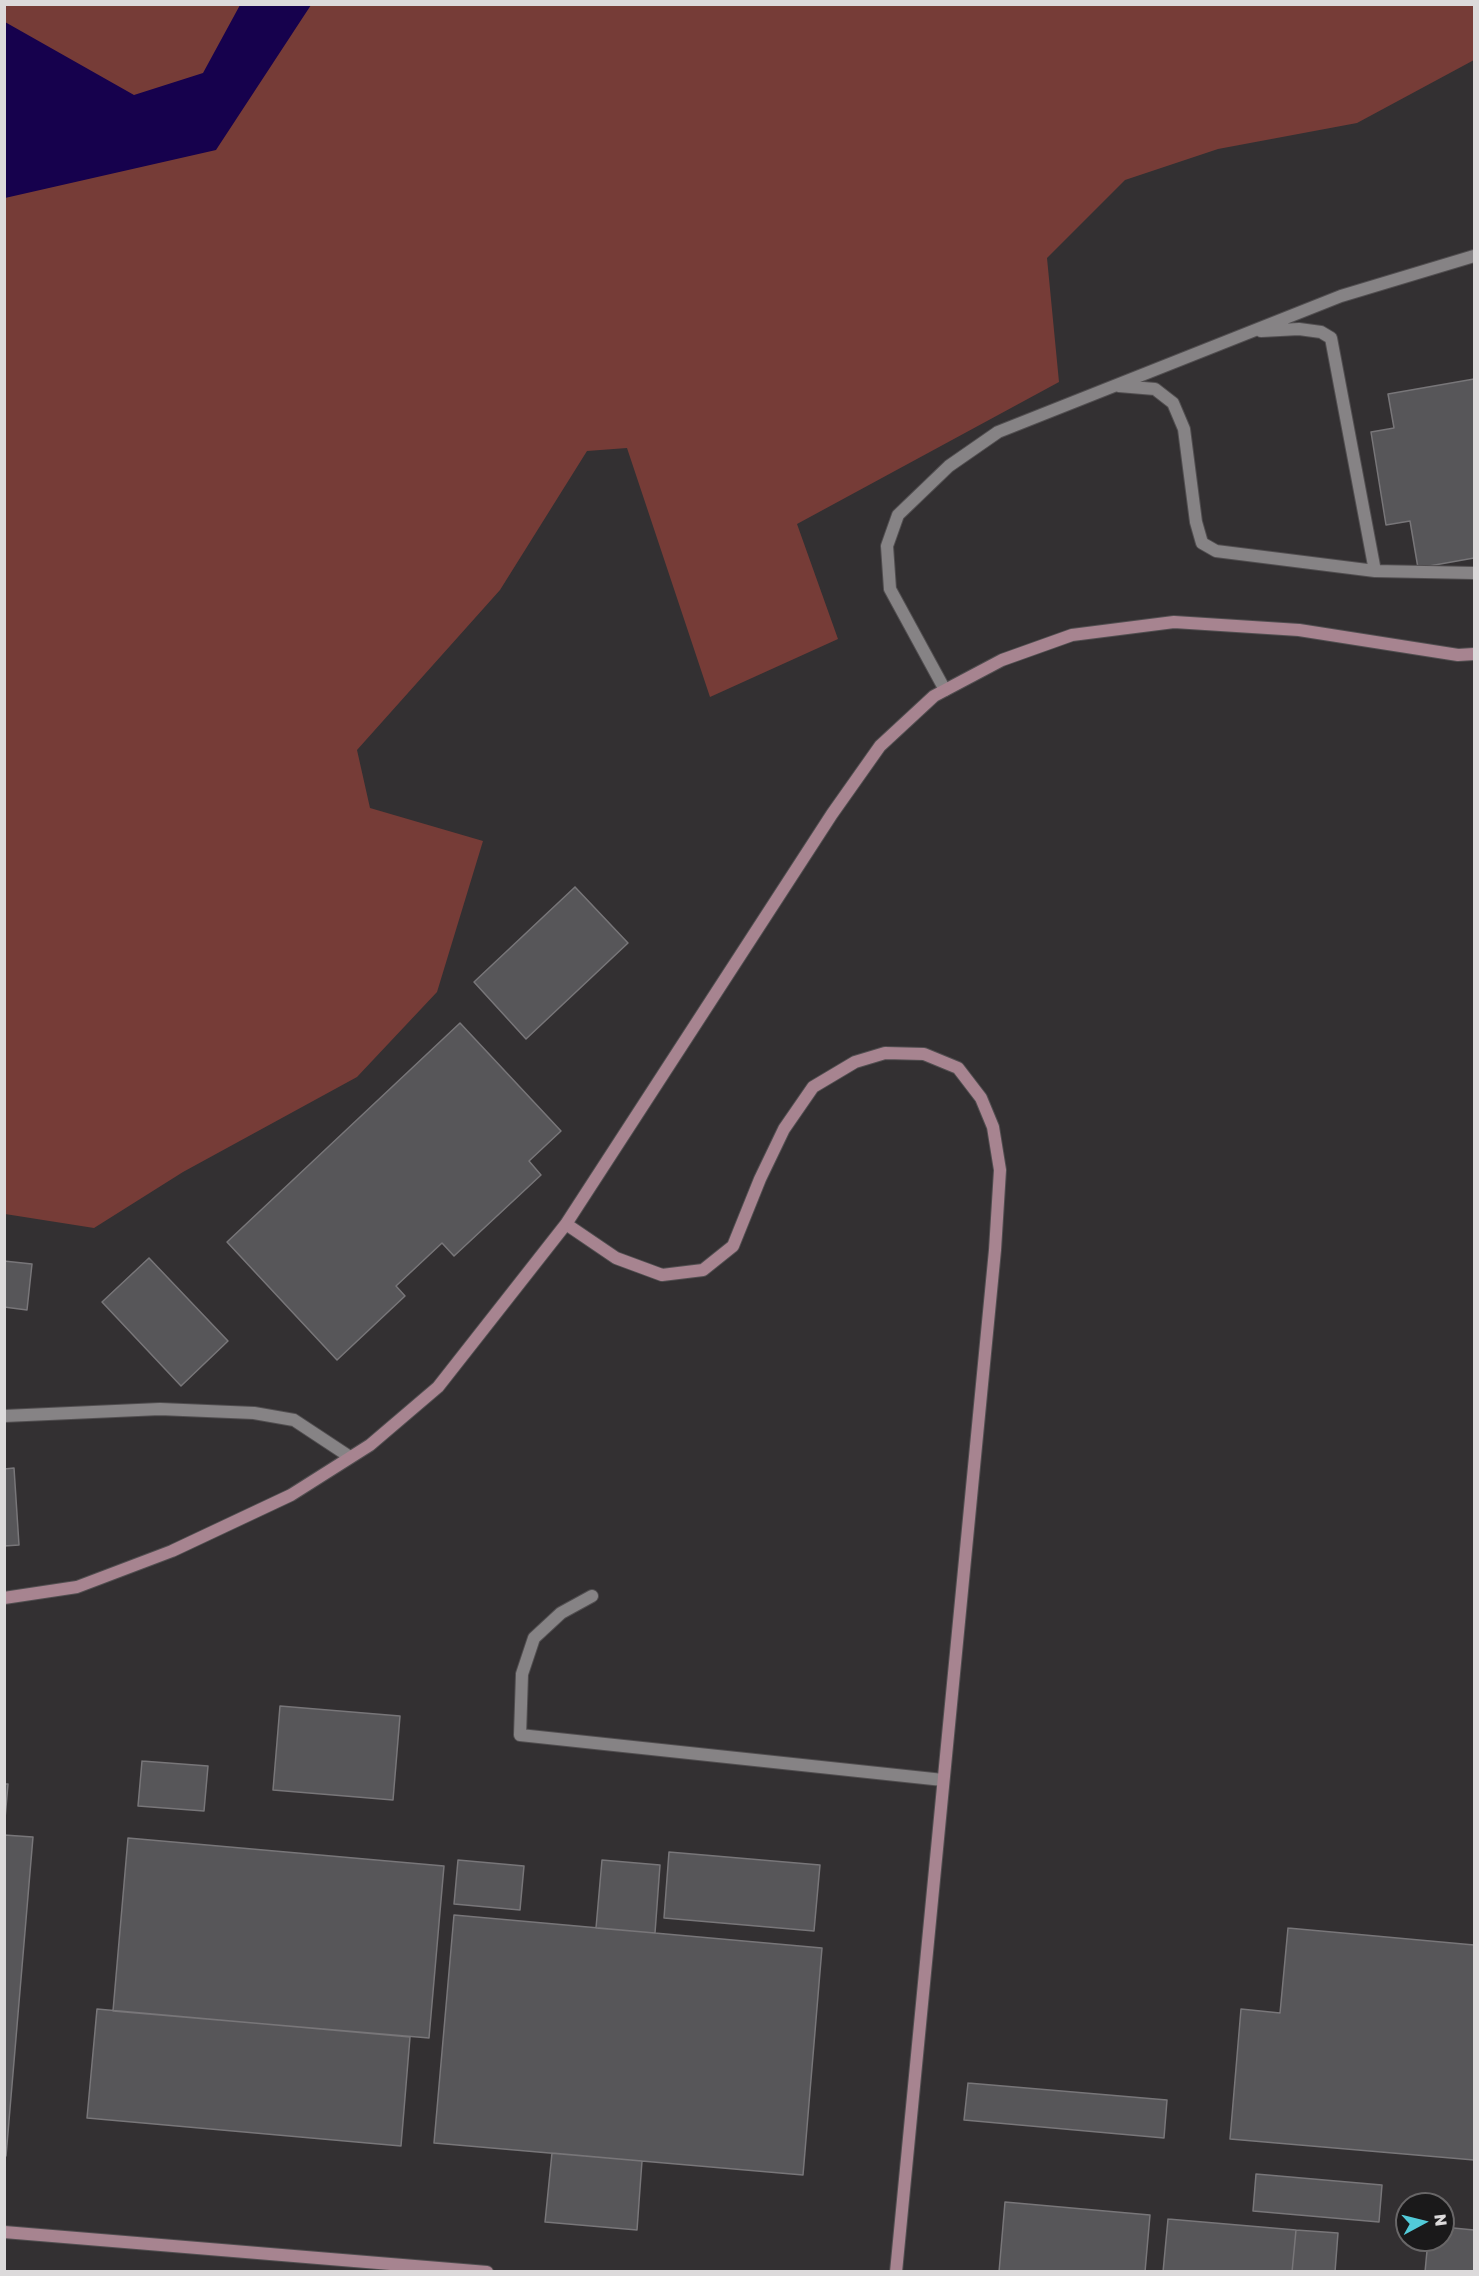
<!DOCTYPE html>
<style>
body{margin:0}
#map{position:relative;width:1479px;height:2276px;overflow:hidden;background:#333032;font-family:"Golos Text",sans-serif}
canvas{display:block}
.frame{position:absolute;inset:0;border:6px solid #dcdadb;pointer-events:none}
.north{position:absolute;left:1395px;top:2192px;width:60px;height:60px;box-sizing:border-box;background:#1a191a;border:2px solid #686667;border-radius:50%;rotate:83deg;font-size:16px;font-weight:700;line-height:24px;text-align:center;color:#dcdadb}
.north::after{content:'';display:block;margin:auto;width:21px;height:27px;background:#52cbd9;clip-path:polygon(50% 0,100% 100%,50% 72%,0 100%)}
</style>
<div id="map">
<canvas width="1479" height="2276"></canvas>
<div class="frame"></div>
<div class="north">N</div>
</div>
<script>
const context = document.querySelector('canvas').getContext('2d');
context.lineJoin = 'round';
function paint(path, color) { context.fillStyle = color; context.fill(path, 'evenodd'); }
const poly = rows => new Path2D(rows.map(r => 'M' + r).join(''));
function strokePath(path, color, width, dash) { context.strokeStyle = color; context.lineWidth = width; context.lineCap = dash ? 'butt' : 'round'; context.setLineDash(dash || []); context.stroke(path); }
const green = poly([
 [1474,4,1474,60,1357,123,1218,149,1125,180,1047,258,1059,382,797,524,838,639,710,697,627,448,587,451,500,590,357,750,370,808,483,841,437,992,357,1077,183,1172,94,1228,5,1214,4,5]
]);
const water = poly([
 [240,5,311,5,216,150,5,198,5,22,134,95,203,73]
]);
const building = poly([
 [1474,379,1474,558,1418,568,1410,521,1386,525,1371,432,1394,428,1388,394,1474,379],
 [575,887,628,943,526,1039,474,982,575,887],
 [460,1023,561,1131,529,1161,541,1175,454,1256,442,1243,396,1286,405,1296,337,1360,227,1242,460,1023],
 [149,1258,228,1341,181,1386,102,1302,149,1258],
 [4,1261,32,1264,27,1310,4,1307,4,1261],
 [14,1468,19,1545,4,1546,4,1469,14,1468],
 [280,1706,400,1716,393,1800,273,1790,280,1706],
 [142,1761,208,1766,204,1811,138,1806,142,1761],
 [4,1784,8,1784,4,1830,4,1784],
 [4,1835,33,1837,6,2156,4,2156,4,1835],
 [128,1838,444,1866,429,2038,113,2011,128,1838],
 [669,1852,820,1865,814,1931,664,1918,669,1852],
 [458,1860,524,1866,520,1910,454,1904,458,1860],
 [602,1860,660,1865,655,1933,596,1928,602,1860],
 [454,1915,822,1948,803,2175,434,2143,454,1915],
 [1288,1928,1474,1945,1474,2160,1230,2139,1241,2009,1280,2013,1288,1928],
 [97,2009,410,2037,401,2146,87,2118,97,2009],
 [968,2083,1167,2100,1164,2138,964,2120,968,2083],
 [552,2153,642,2161,637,2230,545,2222,552,2153],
 [1256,2174,1382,2185,1379,2222,1253,2211,1256,2174],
 [1005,2202,1150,2215,1145,2272,999,2272,1005,2202],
 [1168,2219,1296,2230,1292,2272,1163,2272,1168,2219],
 [1443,2227,1474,2230,1474,2272,1425,2272,1428,2240,1443,2240,1443,2227],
 [1296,2230,1338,2233,1335,2272,1292,2272,1296,2230]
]);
const lane = poly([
 [1261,331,1299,329,1321,332,1331,338,1375,571],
 [1119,386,1155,389,1173,403,1184,429,1196,522,1202,543,1216,551,1375,571,1474,573],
 [945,690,890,589,887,546,898,515,949,466,998,432,1341,296,1474,256],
 [4,1416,160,1409,254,1413,294,1420,350,1457],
 [592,1596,561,1613,534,1638,522,1674,520,1735,943,1780]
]);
const secondary = poly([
 [566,1224,616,1258,662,1275,703,1270,733,1246,760,1179,784,1129,813,1087,855,1062,885,1053,924,1054,958,1068,981,1098,993,1127,1000,1170,995,1250,896,2272],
 [4,1598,77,1587,172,1551,291,1495,370,1445,438,1387,566,1224,832,814,880,746,934,696,1002,660,1072,635,1174,622,1299,630,1458,655,1474,654],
 [4,2232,487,2272]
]);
paint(green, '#763c37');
paint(water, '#16014d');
paint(building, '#575659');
strokePath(building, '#787679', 1.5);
strokePath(lane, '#514e50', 14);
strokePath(secondary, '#514e50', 14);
strokePath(lane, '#868385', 12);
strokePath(secondary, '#a78490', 12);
</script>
